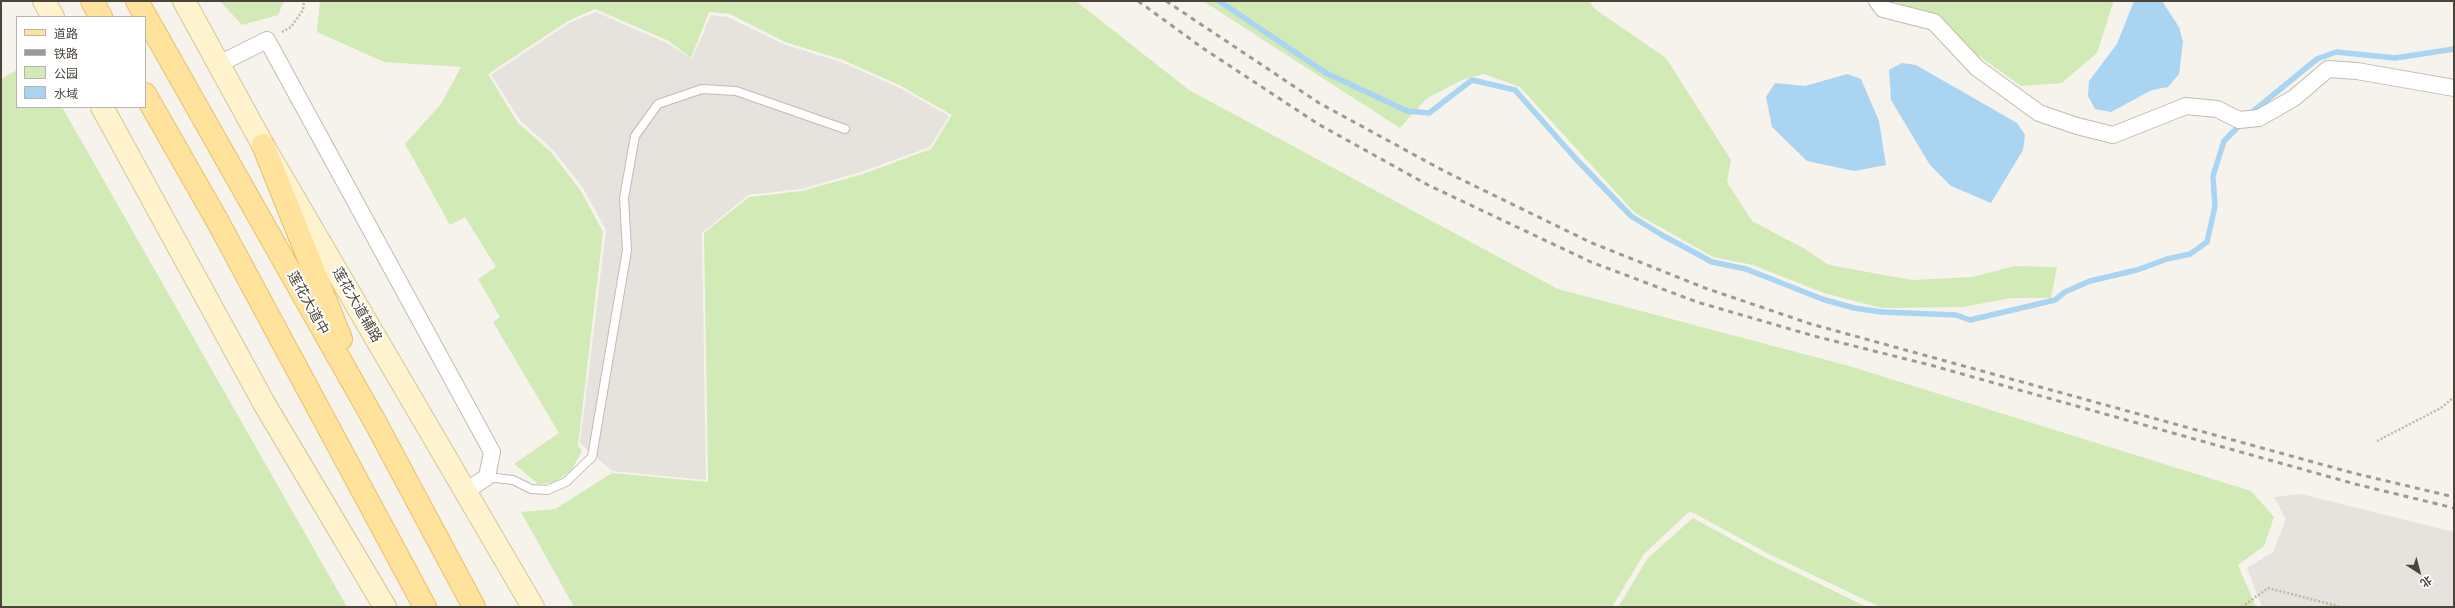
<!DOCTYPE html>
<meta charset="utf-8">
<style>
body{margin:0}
#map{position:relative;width:2455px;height:608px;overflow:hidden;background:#f6f3ec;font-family:Quicksand,"Noto Sans SC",sans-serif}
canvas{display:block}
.frame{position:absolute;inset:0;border:2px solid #4b4439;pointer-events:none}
.legend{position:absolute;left:16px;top:16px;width:130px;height:92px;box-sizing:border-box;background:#fff;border:1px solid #b7b4b0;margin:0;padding:5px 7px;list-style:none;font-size:12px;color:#4b4439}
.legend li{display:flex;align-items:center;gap:8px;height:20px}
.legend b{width:20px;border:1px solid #b7b4b0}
.north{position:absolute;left:2399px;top:552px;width:40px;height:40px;-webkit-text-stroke:3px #fff;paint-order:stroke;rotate:144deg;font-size:11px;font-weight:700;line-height:16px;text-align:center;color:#4b4439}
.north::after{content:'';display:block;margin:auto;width:14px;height:18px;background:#4b4439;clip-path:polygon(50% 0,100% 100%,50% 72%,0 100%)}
</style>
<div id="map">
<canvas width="2455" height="608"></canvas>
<div class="frame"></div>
<ul class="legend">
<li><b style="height:5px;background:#ffe39c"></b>道路</li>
<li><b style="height:5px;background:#9a9a9a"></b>铁路</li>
<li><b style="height:11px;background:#d2eab5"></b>公园</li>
<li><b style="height:11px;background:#a9d4f2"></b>水域</li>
</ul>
<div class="north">北</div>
</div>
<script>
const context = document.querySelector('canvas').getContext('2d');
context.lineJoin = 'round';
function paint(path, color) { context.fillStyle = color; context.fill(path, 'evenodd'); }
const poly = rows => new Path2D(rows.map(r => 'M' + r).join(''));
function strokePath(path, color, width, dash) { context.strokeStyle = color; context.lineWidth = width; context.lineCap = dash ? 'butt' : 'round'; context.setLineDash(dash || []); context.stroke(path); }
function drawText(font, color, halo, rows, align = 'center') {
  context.font = font + ' Quicksand,"Noto Sans SC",sans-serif'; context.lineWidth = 4; context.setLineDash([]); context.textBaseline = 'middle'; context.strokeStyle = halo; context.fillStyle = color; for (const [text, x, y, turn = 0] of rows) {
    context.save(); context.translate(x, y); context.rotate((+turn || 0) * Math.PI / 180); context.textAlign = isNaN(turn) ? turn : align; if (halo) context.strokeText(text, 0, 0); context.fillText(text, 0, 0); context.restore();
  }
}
const industrial = poly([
 [596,12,669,44,692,59,711,15,728,17,783,44,841,62,898,87,949,116,930,147,861,172,801,189,748,195,702,233,706,480,612,471,580,443,606,230,583,188,553,150,520,120,491,75,569,23],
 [2301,494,2454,532,2454,607,2262,607,2247,568,2273,552,2286,519,2274,497]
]);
const green = poly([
 [220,1,284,1,278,15,242,25],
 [320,1,1076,1,1189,90,1558,289,1849,366,2251,491,2274,517,2264,546,2238,565,2256,607,1880,607,1769,554,1690,511,1644,554,1612,607,574,607,521,512,555,509,612,473,708,482,704,233,749,197,802,191,863,174,931,149,952,115,899,85,843,60,785,42,730,14,709,12,691,58,669,41,595,9,568,21,488,74,518,123,551,152,581,191,603,232,578,446,582,451,572,469,565,475,554,483,538,484,514,464,559,433,493,322,500,317,478,279,496,267,465,217,450,225,405,144,441,104,461,67,384,62,317,32],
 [1203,1,1589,1,1595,9,1666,58,1731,160,1727,182,1752,221,1803,248,1829,265,1912,280,1973,277,2014,266,2057,267,2051,298,2011,298,1963,307,1881,308,1824,293,1753,265,1713,257,1635,213,1520,87,1484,74,1462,80,1426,99,1400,128],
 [1892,1,2112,1,2113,3,2097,53,2062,83,2021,86,1975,53,1938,16],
 [17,70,17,107,62,107,347,607,1,607,1,79],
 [1693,518,1766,558,1867,607,1618,607,1648,558]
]);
const water = poly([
 [2134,1,2162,1,2179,27,2183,42,2179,74,2168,87,2152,90,2111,112,2095,109,2088,96,2089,81,2117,44],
 [1902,63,1916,65,2017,123,2025,135,2023,150,1991,203,1951,186,1930,165,1891,100,1889,70],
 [1847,74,1861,79,1879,121,1886,165,1854,171,1807,161,1772,127,1766,97,1775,83,1805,86]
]);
const stream = poly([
 [1219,1,1326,73,1407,111,1429,113,1472,80,1515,90,1576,159,1631,216,1662,235,1712,262,1746,269,1822,299,1854,308,1882,312,1956,315,1970,320,2055,300,2065,292,2090,281,2137,270,2167,259,2190,254,2207,242,2215,206,2213,176,2224,141,2240,125],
 [2251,113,2317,59,2336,52,2395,58,2454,49]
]);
const path = poly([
 [282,32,291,27,303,10,304,1],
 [2377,441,2441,408,2454,397],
 [2242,607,2268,588,2341,607]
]);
const lane = poly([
 [487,477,513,480,531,489,547,490,566,482,592,457,627,250,624,198,635,136,658,104,702,89,736,91,845,129]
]);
const street = poly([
 [1877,1,1883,9,1934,22,1977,68,2039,113,2077,126,2113,135,2186,106,2217,109,2239,120,2259,118,2294,98,2328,69,2357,71,2454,88],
 [219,64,267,40,492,452,487,477,466,491]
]);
const secondary = poly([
 [44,1,53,17],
 [184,1,263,145,533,607],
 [102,107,265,405,385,607]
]);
const primary = poly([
 [92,1,101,17],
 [137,1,374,420,474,607],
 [145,94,218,222,425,607],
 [263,145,341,339]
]);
const rail = poly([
 [1138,1,1204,49,1318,124,1428,185,1591,262,1697,302,1814,336,1930,365,2355,484,2454,508],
 [1166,1,1319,103,1444,171,1592,243,1705,288,1811,324,2353,473,2454,497]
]);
const streetNames = [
 ["莲花大道中",308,303,61],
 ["莲花大道辅路",357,305,60]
];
paint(industrial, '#e6e2dd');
paint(green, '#d2eab5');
paint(water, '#a9d4f2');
strokePath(stream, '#a9d4f2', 5.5);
strokePath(lane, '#c2bbae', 10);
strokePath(street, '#c2bbae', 18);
strokePath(secondary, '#d6c79b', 24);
strokePath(primary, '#e6c16a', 24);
strokePath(path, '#c4b79f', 2.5, [2, 2]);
strokePath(lane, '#fff', 8);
strokePath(street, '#fff', 16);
strokePath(secondary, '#fff3cd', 22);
strokePath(primary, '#ffe39c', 22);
strokePath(rail, '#9a9a9a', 3, [5, 5]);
drawText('14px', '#4b4439', '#fff', streetNames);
</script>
